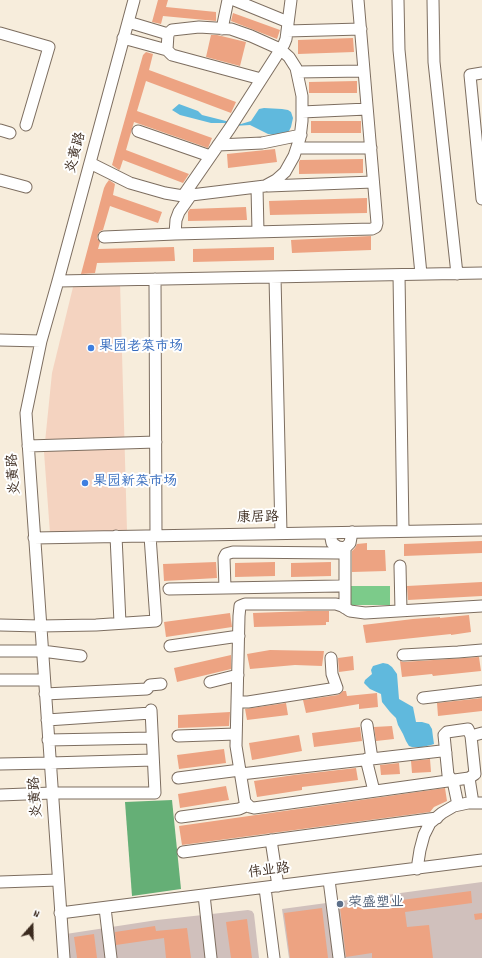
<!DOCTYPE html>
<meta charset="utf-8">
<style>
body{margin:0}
#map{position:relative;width:482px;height:958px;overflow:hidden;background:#f7eddc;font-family:Dekko,sans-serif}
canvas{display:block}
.north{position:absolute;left:12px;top:906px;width:40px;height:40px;-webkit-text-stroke:3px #fff;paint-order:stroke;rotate:20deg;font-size:11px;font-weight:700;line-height:16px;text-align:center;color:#3b2a1e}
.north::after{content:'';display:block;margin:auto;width:14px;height:18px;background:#3b2a1e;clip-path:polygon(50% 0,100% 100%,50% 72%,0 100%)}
</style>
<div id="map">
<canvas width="482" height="958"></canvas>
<div class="north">N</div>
</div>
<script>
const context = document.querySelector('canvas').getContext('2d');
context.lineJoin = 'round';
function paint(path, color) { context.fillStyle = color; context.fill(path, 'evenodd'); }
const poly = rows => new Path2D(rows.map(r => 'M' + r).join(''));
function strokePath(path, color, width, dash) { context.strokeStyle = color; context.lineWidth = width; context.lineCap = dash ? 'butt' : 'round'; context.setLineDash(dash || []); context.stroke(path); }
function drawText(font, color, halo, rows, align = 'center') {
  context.font = font + ' Dekko,"LXGW WenKai TC",sans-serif'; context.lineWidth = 4; context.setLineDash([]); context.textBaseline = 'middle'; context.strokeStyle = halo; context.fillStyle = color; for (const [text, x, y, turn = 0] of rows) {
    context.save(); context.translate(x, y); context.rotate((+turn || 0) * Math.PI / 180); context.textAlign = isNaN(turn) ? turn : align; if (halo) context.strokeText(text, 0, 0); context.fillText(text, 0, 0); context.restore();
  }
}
const built = poly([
 [120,282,127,531,50,533,44,452,52,373,74,283]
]);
const industrial = poly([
 [482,882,482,958,289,958,282,909],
 [248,910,252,911,254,914,259,958,67,958,66,934,157,920]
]);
const green = poly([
 [347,586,390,586,390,605,347,605]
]);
const forest = poly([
 [172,800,181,889,132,896,125,802]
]);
const water = poly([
 [179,104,198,111,202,115,230,122,241,124,251,121,259,109,264,108,282,109,288,110,291,112,293,118,291,127,289,131,282,135,274,135,268,134,250,125,234,126,224,123,211,123,180,115,172,110],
 [383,663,388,664,392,667,397,674,399,699,413,707,416,722,422,722,429,724,432,729,433,737,434,744,431,745,422,747,412,747,409,746,406,741,403,734,398,725,396,718,390,712,382,702,381,694,370,689,364,683,365,680,372,674,371,670,373,666]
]);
const building = poly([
 [158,0,168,0,166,7,216,12,216,21,163,16,161,24,152,22],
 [233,13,280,30,277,39,231,21],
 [211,35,217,35,246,42,240,66,206,57],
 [353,38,354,52,298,54,298,40],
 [146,52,153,54,149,70,236,102,231,113,146,81,137,111,212,138,208,148,134,122,126,150,189,174,183,183,123,160,120,169,119,170,112,165,143,55],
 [357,81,357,93,309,93,309,82],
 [311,121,361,121,361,133,311,133],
 [275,149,277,162,228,168,227,154],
 [363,159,363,173,299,174,299,162,300,160],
 [109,180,115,184,113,195,162,212,158,223,110,206,103,230,100,231,98,234,97,238,100,242,98,249,174,247,175,261,97,263,95,273,81,274,104,188,106,184],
 [367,198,367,213,270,215,269,201],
 [246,207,247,220,188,221,188,212,190,209],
 [371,236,371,250,292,253,291,240],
 [274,247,274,260,193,262,193,249],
 [482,541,482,553,404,556,404,544],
 [367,543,367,550,385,550,386,571,352,572,352,551,355,548,357,544],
 [216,562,217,578,164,581,163,564],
 [275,562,275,576,235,577,235,563],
 [331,562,331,576,291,577,291,563],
 [482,582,482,596,408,600,407,586],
 [308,611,329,611,329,622,326,622,326,625,254,627,253,613],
 [230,613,232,627,166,637,164,622],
 [469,615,471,632,451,635,451,634,366,643,363,625,413,619,440,617,440,618],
 [270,650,324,651,322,666,295,665,250,669,247,654],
 [231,655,231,669,177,682,174,668],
 [353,656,354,670,339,672,338,658],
 [479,657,481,671,433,676,432,674,402,677,400,661,403,662],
 [343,691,346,691,347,696,377,693,378,707,359,709,359,704,306,713,303,700,338,695,341,693],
 [482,698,482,711,438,716,437,703],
 [286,703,288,715,247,720,245,709],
 [230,712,229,726,178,728,178,715],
 [392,726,394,739,376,741,374,727],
 [360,727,362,741,314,747,312,733],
 [299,735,302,751,252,760,249,743],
 [224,749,226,763,179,769,177,755],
 [430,759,431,772,412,773,411,761],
 [399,763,400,774,381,775,380,765],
 [356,768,358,780,302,787,302,790,257,797,254,781,294,775],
 [226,786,229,800,180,808,178,794],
 [445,788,447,801,434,807,430,812,182,845,179,826],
 [471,891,472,903,405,912,407,927,429,925,433,958,372,958,372,953,346,957,340,908],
 [322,908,328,958,290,958,284,913],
 [482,913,482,919,475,920,474,914],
 [247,919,252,958,231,958,226,922],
 [155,926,156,931,187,928,191,958,166,958,164,938,116,945,115,932],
 [94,934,97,958,77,958,74,937]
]);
const minor = poly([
 [234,0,288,22],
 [398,0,399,50,421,274],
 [433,0,434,62,457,274],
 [128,22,168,34],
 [222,29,228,0],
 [287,31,361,29],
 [0,33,49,47,26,125],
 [123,38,167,50,172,55,261,79],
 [297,72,364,71],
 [482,73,470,75,482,199],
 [302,112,367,109],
 [0,130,10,133],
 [138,131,210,156],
 [218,145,262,143,301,135],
 [297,148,371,148],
 [90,163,130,183,165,193,183,196,265,186,276,180,285,172,294,156,300,138,302,121,302,96,296,68,289,57,280,49,251,36,231,29,199,27,172,30,168,34,167,50],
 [0,180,26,187],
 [268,186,373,182],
 [257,187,258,232],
 [183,196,230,128,284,44,286,39,291,0],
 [175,234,176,220,179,212,191,195],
 [104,237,175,234,372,229,376,227,377,223,358,0],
 [399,275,403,531],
 [275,277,281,533],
 [155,279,156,536],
 [58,281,482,273],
 [0,340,41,341],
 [28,446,156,442],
 [330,533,332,543,338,547,345,548,350,543,352,532],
 [116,536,120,623],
 [34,538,482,530],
 [345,548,345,608],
 [400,566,401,611],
 [225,588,224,558,226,554,233,552,338,553],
 [169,589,339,586],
 [482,606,365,613,350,611,342,606,336,604,245,604,240,606,239,616,236,746,245,802,250,807,254,808,469,778,475,774,471,736,482,733],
 [0,625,40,626,96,625,156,621,150,536],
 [170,646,239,636],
 [0,651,42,651,81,656],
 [403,655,458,652,482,650],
 [0,680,44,680],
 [210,682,238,675],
 [45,694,147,689,150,685,161,684],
 [423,698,482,691],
 [237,702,248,702,337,688,332,674,331,658],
 [47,720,151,713],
 [367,725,372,759],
 [178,736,236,734],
 [48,740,152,738],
 [366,759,374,791],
 [0,764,50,763,153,760],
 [241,774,441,751,446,753],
 [178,778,240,770],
 [469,778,473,803],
 [0,795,52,793,155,793,151,710],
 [458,805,453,781,448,775,444,735,447,732,468,729,471,736],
 [181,817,239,809,248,805],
 [271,840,278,886],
 [183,852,437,818],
 [417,869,420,850,424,835,430,823,442,813,454,806,468,803,482,803],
 [329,880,339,958],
 [0,882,58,880],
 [265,888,274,958],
 [204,895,211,958],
 [105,908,111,958],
 [60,913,482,860],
 [64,958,26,413,41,341,58,281,134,0]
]);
const markers = [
 [91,348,4,"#3f7fe0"],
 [85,483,4,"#3f7fe0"],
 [340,904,4,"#5c6f8a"]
];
const streetNames = [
 ["炎黄路",77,153,-75],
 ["炎黄路",15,474,-94],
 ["康居路",258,519,-1],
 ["炎黄路",37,797,-94],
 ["伟业路",269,872,-7]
];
const shopNames = [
 ["果园老菜市场",99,348],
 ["果园新菜市场",93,483]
];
const serviceNames = [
 ["荣盛塑业",348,904]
];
paint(built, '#f4d3c0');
paint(industrial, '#d0c0bc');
paint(green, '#7ccb8a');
paint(forest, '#65af76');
paint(water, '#60b9dd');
paint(building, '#eda382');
strokePath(minor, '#7d6e60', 13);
strokePath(minor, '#fff', 11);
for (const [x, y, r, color] of markers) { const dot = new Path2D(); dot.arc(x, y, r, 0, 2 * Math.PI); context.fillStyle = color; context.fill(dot); strokePath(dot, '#fff', 1.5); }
drawText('14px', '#3b2a1e', '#fff', streetNames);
drawText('14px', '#366cbe', '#fff', shopNames, 'left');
drawText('14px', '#4e5e75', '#fff', serviceNames, 'left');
</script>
